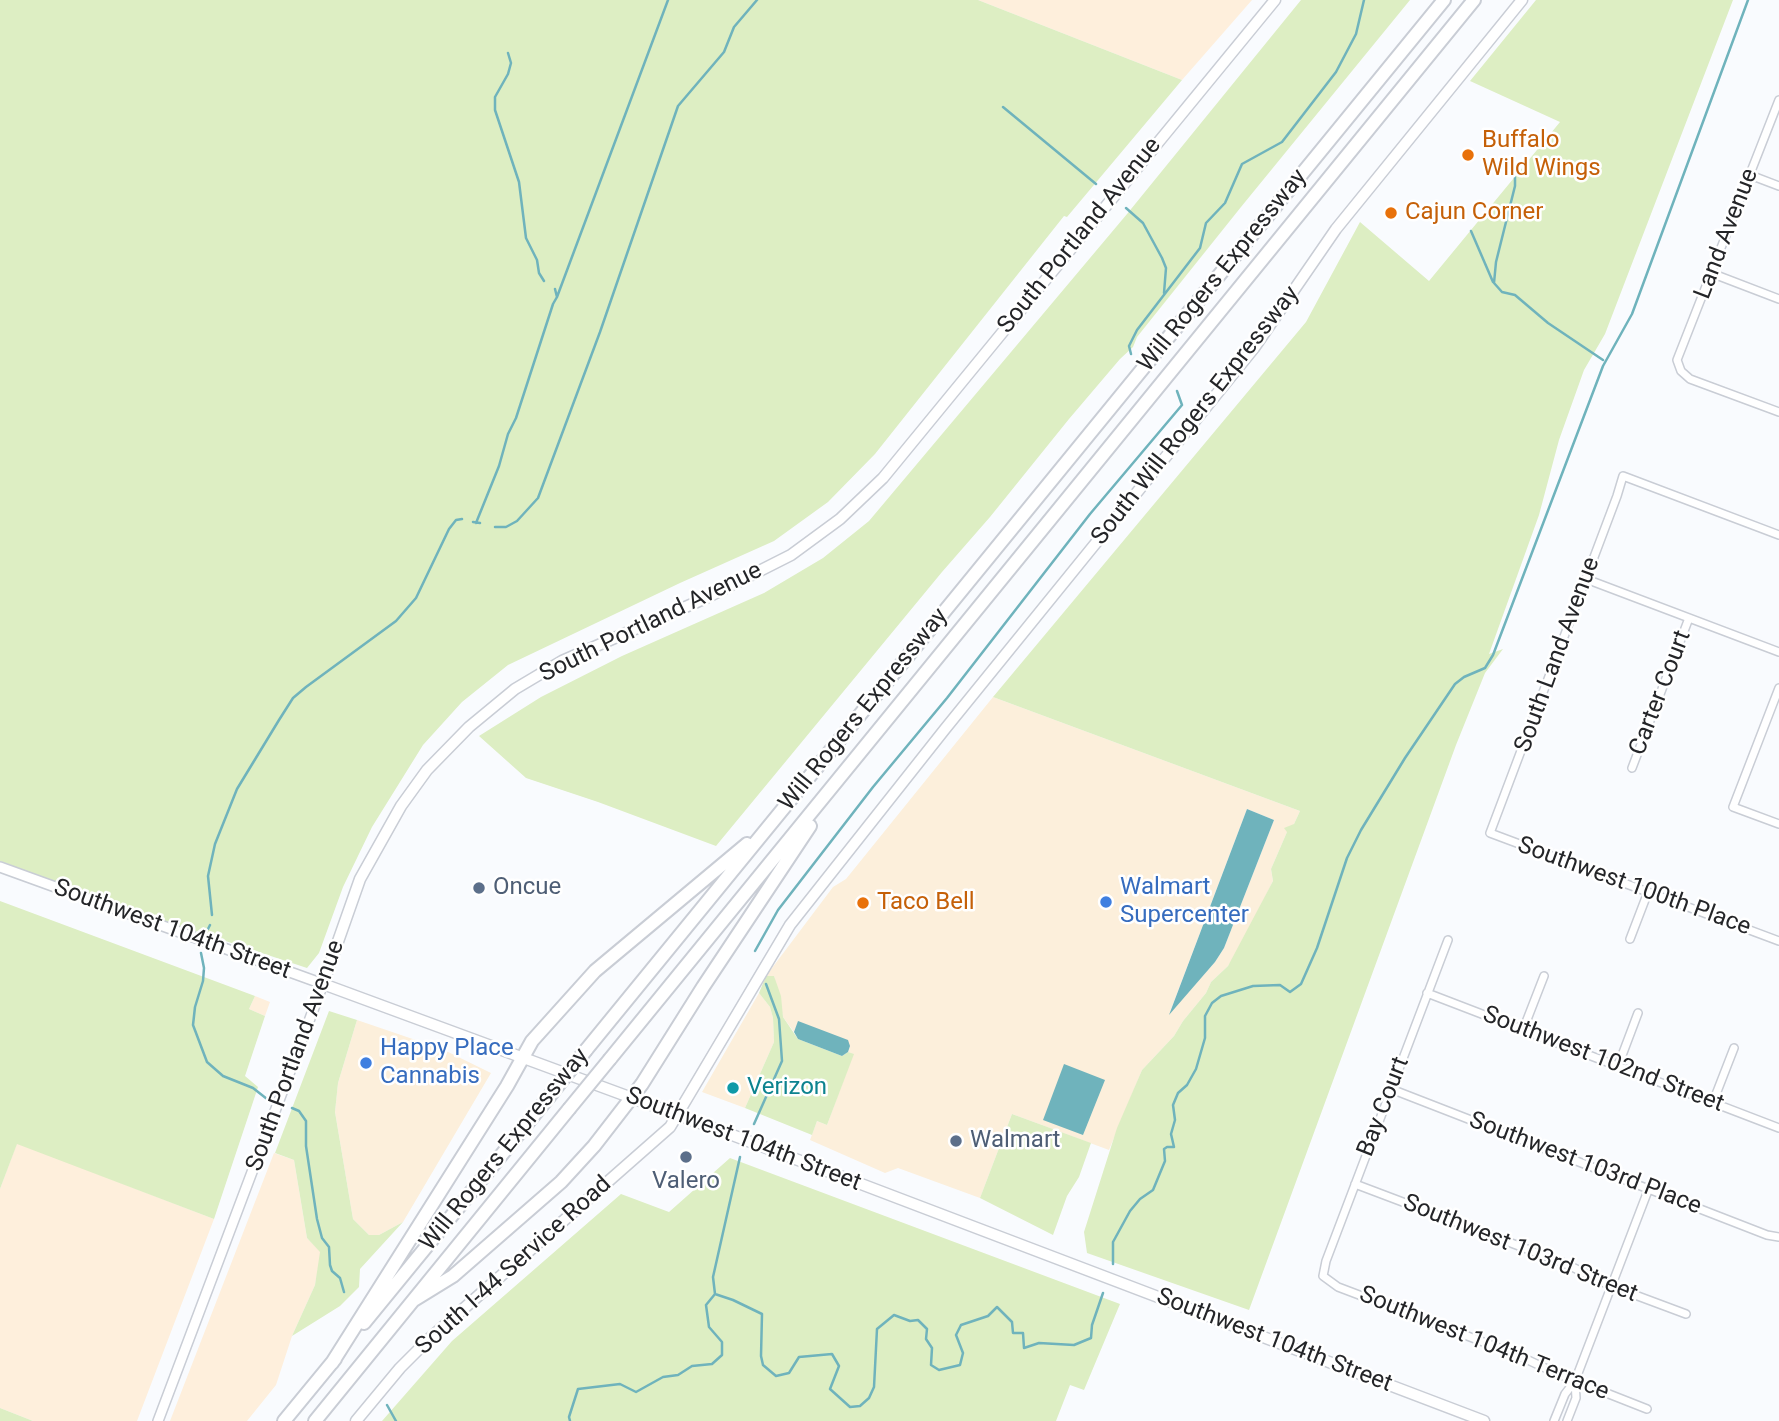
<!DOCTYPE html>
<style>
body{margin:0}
canvas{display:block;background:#f9fbfe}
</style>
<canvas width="1779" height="1421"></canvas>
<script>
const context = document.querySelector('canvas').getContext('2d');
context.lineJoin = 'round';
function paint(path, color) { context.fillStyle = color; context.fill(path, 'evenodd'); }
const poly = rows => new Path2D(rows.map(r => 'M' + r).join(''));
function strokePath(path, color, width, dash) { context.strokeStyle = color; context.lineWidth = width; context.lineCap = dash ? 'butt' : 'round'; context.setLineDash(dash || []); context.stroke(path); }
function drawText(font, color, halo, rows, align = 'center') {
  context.font = font + ' Roboto,sans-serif'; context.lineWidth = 5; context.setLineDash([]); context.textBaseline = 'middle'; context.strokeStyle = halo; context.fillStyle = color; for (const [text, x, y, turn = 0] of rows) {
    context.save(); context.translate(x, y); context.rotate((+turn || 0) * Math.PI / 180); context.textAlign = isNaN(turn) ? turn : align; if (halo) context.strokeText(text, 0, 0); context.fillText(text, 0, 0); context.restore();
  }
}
const commercial = poly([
 [993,697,1300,811,1294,824,1287,832,1271,869,1273,881,1239,949,1228,966,1211,982,1206,993,1183,1021,1174,1036,1142,1070,1109,1150,1012,1114,980,1198,898,1168,885,1173,810,1140,817,1121,827,1125,853,1054,848,1052,850,1046,798,1022,794,1032,783,1017,774,976,766,976,833,887,846,879],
 [1247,809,1274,820,1224,948,1215,962,1170,1012],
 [759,993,770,1007,773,1018,774,1042,745,1108,702,1092],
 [357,1020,442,1049,491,1073,403,1222,379,1235,369,1235,353,1219,335,1112,338,1083]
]);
const industrial = poly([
 [978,0,1252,0,1182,80],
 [255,996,270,1002,265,1016,249,1009],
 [17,1143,214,1219,137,1421,33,1421,0,1408,0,1189],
 [274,1153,294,1160,307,1238,321,1252,315,1285,292,1336,276,1385,247,1421,170,1421]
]);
const green = poly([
 [0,0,978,0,1182,80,1067,217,1064,216,875,454,828,502,774,541,680,583,508,665,462,702,423,745,372,827,343,887,319,953,307,968,135,911,0,861],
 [1301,0,1410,0,1241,207,1137,337,1133,347,1120,359,1069,419,990,517,942,572,716,846,598,802,526,778,479,736,541,697,622,656,764,593,823,558,869,521,1127,214],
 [1536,0,1733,0,1605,334,1584,370,1559,440,1539,515,1489,654,1503,649,1485,673,1456,745,1249,1310,1087,1253,1084,1232,1117,1128,1142,1070,1174,1036,1183,1021,1206,993,1211,982,1228,966,1273,881,1271,869,1287,832,1284,828,1294,824,1300,811,993,697,1306,322,1360,222,1429,281,1560,122,1470,81],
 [0,901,255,996,249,1009,265,1016,245,1076,258,1087,214,1219,17,1144,0,1189],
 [766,976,774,976,781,996,783,1017,798,1039,842,1056,848,1052,854,1054,827,1125,817,1121,812,1135,745,1108,774,1042,773,1018,770,1007,759,993],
 [329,1011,357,1020,338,1083,335,1112,353,1219,369,1235,379,1235,403,1222,360,1269,359,1287,340,1306,292,1336,315,1285,320,1252,307,1238,294,1160,275,1153],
 [1012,1114,1091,1143,1079,1177,1067,1196,1053,1235,980,1198],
 [730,1158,1120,1304,1084,1390,1070,1385,1056,1421,382,1421,452,1341,621,1194,669,1212],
 [0,1408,33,1421,0,1421]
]);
const water = poly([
 [1247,809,1274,820,1224,948,1215,962,1169,1015],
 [798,1021,848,1040,850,1046,848,1052,842,1056,798,1039,794,1032],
 [1064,1064,1105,1080,1083,1135,1043,1120]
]);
const stream = poly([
 [508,53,511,63,508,74,495,97,495,110,519,182,526,238,537,260,539,273,544,281],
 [1003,107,1096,184],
 [1515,177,1515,186,1496,262,1494,283,1502,292,1515,295,1548,323,1603,360],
 [1126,208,1143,223,1162,258,1166,268,1164,293],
 [1471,231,1493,282],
 [557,297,668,0],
 [1131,354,1129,346,1137,330,1200,248,1206,223,1225,203,1242,164,1282,142,1336,72,1356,34,1364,0],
 [473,522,480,523],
 [476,523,499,466,508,434,516,418,553,304,557,297,555,289],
 [495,527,506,527,517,521,538,498,600,332,678,106,724,52,734,27,757,0],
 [212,915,208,876,215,844,237,789,279,720,293,698,306,687,396,621,416,598,449,529,456,520,462,519],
 [208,929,210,925],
 [755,951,778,910,873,787,947,698,1090,514,1182,405,1177,391],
 [201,953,204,968,203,981,195,1007,193,1025,207,1062,223,1076,253,1088,267,1099],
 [292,1108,299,1111,306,1121,306,1146,317,1219,322,1238,329,1247,330,1265,332,1271,340,1278,344,1292],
 [754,1124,782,1061,779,1019,766,984],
 [1113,1264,1113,1242,1130,1211,1140,1199,1153,1190,1165,1161,1164,1149,1167,1147,1174,1147,1171,1134,1175,1120,1173,1105,1178,1093,1187,1085,1196,1069,1205,1038,1205,1016,1212,1003,1221,996,1253,986,1280,985,1290,992,1301,984,1317,948,1347,858,1361,830,1405,758,1455,684,1464,677,1485,668,1493,655,1603,366,1632,314,1748,0],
 [715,1294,733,1300,762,1314,761,1356,763,1365,776,1376,789,1373,799,1357,832,1354,839,1366,830,1389,850,1407,860,1406,869,1398,874,1387,877,1329,894,1315,910,1321,918,1320,927,1329,926,1339,932,1348,931,1365,939,1370,960,1365,963,1353,956,1335,961,1325,988,1316,997,1307,1012,1322,1013,1333,1023,1333,1024,1348,1039,1343,1074,1345,1091,1338,1092,1325,1103,1293],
 [387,1405,396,1421],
 [570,1421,569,1417,578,1389,620,1384,636,1392,663,1377,678,1375,692,1366,712,1364,722,1355,722,1342,709,1327,706,1305,715,1294,713,1277,740,1157]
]);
const minor = poly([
 [1779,100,1677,360,1681,371,1690,379,1779,412],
 [1750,175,1779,186],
 [1711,273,1779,299],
 [1779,535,1623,476,1617,496,1490,833,1779,941],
 [1586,579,1779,652],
 [1779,688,1733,807,1779,824],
 [1632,768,1689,618],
 [1630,939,1648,892],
 [1448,940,1326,1261,1323,1276,1338,1287,1515,1354,1558,1374,1647,1409],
 [1427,993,1779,1128],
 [1523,1030,1544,976],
 [1618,1066,1638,1013],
 [1391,1089,1767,1235,1779,1237],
 [1713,1102,1734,1048],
 [1355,1184,1564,1263,1611,1286,1686,1314],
 [1554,1421,1565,1394,1575,1381,1649,1188],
 [1567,1421,1576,1398,1575,1381]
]);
const tertiary = poly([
 [0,867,323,984,158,1421]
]);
const secondary = poly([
 [1275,0,883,478,840,519,791,555,706,598,562,661,515,689,469,727,427,770,401,806,360,879,323,984,727,1133,1484,1421],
 [356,1421,400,1368,428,1340,670,1127,790,925,945,729,1254,348,1336,229,1522,0]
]);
const motorway = poly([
 [586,1050,1444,0],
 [610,1059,1474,0],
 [414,1300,453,1276,561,1182,594,1146,642,1084,703,987,810,826],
 [364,1323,548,1098],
 [332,1363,507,1086,532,1041,595,971,747,844],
 [284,1421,335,1359],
 [315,1421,569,1109]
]);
const motorwayBridge = poly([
 [548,1098,586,1050],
 [569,1109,610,1059]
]);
const markers = [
 [1468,155,7,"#e8710a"],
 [1391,213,7,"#e8710a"],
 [479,888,7,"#5c6f8a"],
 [1106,902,7,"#3f7fe0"],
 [863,903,7,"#e8710a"],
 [366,1063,7,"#3f7fe0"],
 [733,1088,7,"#0f9aa8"],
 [956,1141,7,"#5c6f8a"],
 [686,1157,7,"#5c6f8a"]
];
const foodNames = [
 ["Buffalo",1482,141],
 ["Wild Wings",1482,169],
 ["Cajun Corner",1405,213],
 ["Taco Bell",877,903]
];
const streetNames = [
 ["Land Avenue",1727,234,-69],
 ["South Portland Avenue",1080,236,-51],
 ["Will Rogers Expressway",1223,271,-51],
 ["South Will Rogers Expressway",1196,416,-52],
 ["South Portland Avenue",651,623,-26],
 ["South Land Avenue",1558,655,-70],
 ["Carter Court",1661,693,-69],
 ["Will Rogers Expressway",864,710,-51],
 ["Southwest 100th Place",1634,887,20],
 ["Southwest 104th Street",172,930,20],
 ["South Portland Avenue",296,1056,-70],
 ["Southwest 102nd Street",1603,1060,21],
 ["Bay Court",1384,1107,-69],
 ["Southwest 104th Street",743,1140,21],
 ["Will Rogers Expressway",505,1150,-51],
 ["Southwest 103rd Place",1585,1164,21],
 ["Southwest 103rd Street",1520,1249,22],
 ["South I-44 Service Road",514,1266,-42],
 ["Southwest 104th Street",1274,1341,21],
 ["Southwest 104th Terrace",1484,1344,22]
];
const serviceNames = [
 ["Oncue",493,888],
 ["Walmart",970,1141],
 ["Valero",686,1182,"center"]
];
const shopNames = [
 ["Walmart",1120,888],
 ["Supercenter",1120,916],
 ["Happy Place",380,1049],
 ["Cannabis",380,1077]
];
const cultureNames = [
 ["Verizon",747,1088]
];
paint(commercial, '#fcefdb');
paint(industrial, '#feefdc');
paint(green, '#ddeec3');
paint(water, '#6fb3bc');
strokePath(stream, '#6fb3bc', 2.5);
strokePath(minor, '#c9cdd5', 10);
strokePath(tertiary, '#c9cdd5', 12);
strokePath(secondary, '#c9cdd5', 13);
strokePath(motorway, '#c9cdd5', 16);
strokePath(minor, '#fff', 7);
strokePath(tertiary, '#fff', 9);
strokePath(secondary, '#fff', 10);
strokePath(motorway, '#fff', 12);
strokePath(motorwayBridge, '#c9cdd5', 16, []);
strokePath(motorwayBridge, '#fff', 12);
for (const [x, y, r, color] of markers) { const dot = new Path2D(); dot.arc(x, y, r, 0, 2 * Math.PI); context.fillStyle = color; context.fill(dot); strokePath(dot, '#fff', 2.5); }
drawText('24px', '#c56008', '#fff', foodNames, 'left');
drawText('24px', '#242528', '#fff', streetNames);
drawText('24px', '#4e5e75', '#fff', serviceNames, 'left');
drawText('24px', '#366cbe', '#fff', shopNames, 'left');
drawText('24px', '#0d838f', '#fff', cultureNames, 'left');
</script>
